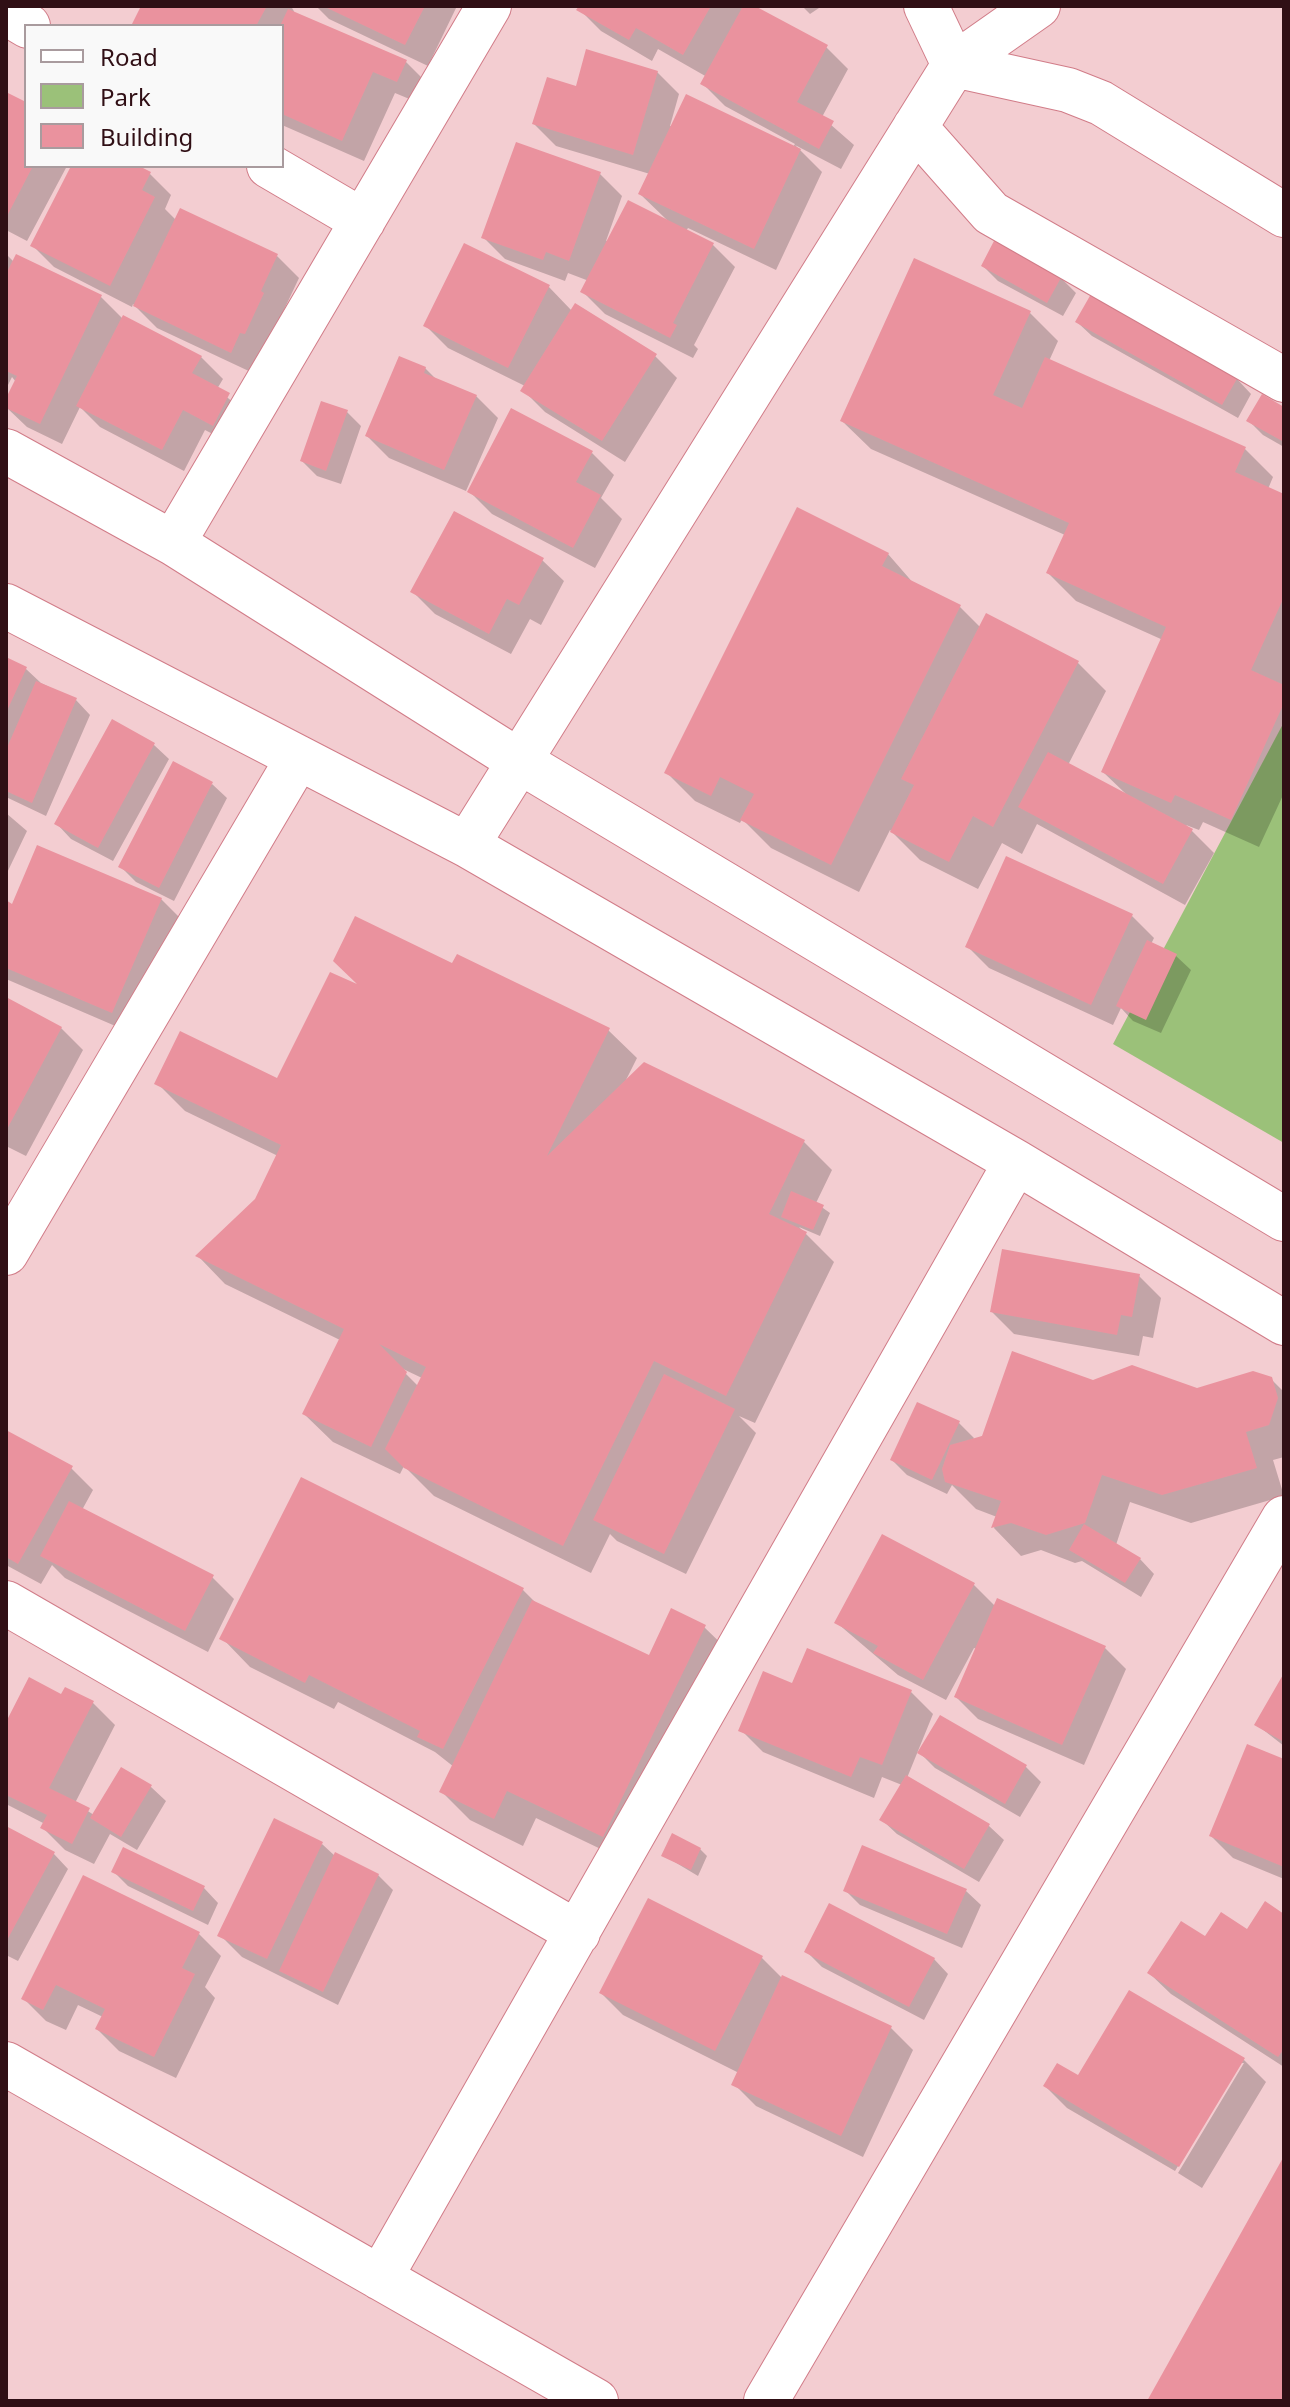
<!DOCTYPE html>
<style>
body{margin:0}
#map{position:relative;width:1290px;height:2407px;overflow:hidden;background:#f3cdd1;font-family:"Noto Sans",sans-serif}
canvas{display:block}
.frame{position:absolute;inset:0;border:8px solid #300f15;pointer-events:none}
.legend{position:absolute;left:24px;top:24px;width:260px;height:144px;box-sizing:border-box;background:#f9f9f9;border:2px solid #a99b9e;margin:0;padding:10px 14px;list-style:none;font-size:24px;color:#300f15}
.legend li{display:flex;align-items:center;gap:16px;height:40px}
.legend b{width:40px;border:2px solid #a99b9e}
</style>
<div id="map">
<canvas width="1290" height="2407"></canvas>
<div class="frame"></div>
<ul class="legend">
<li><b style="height:10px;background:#fff"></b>Road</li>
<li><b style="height:22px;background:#9bc179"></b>Park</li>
<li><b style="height:22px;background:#ea929e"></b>Building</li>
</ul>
</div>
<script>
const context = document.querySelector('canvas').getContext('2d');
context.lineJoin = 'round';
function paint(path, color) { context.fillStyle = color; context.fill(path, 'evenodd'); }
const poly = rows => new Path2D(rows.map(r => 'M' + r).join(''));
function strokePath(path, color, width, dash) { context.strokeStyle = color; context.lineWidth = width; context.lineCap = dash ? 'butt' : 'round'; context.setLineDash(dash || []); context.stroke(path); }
const green = poly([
 [1284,722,1284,1143,1113,1044]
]);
const shadow = poly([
 [144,6,291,6,296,15,406,62,428,84,419,103,395,93,364,161,282,125,282,26,133,26],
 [316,6,457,6,428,66,329,19],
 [581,6,751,6,826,47,848,69,822,117,854,145,841,169,795,145,822,172,776,270,688,228,686,231,713,245,735,267,694,345,698,349,693,358,605,314,583,292,589,281,568,273,565,281,505,259,483,237,600,174,622,196,606,241,667,220,640,194,650,174,556,146,534,124,577,88,657,72,679,94,670,126,793,147,795,144,725,106,703,84,707,77,658,49,652,61,601,31,579,9],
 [802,6,822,6,810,14],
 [6,94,26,104,26,166,67,166,27,241,6,230],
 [73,166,135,166,149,173,171,195,165,209,176,220,277,256,299,278,282,314,285,317,253,373,157,328,133,304,132,307,54,267,32,245],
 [6,254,14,262,17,256,101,297,123,319,201,357,223,379,217,389,251,417,236,446,205,430,184,471,100,427,80,407,62,444,27,427,6,407,16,382,12,377,6,389],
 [983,266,1061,278,1076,293,1063,316,998,281],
 [548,286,572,311,655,356,677,378,625,462,545,412,523,390,525,386,448,348,426,326],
 [1029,312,1058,341,1049,361,1245,449,1273,477,1268,489,1284,496,1284,793,1259,847,1203,822,1199,830,1186,825,1214,853,1185,905,1037,824,1022,854,1002,843,978,889,920,860,890,830,859,892,771,848,742,819,740,823,695,801,666,772,888,554,915,585,960,607,981,628,1078,663,1106,691,1068,765,1126,794,1103,772,1163,640,1076,601,1048,573,1065,535,871,449,842,421],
 [1077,322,1237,379,1251,394,1238,418,1092,336],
 [425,368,437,380,476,396,498,418,466,491,389,458,367,436],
 [1284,409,1284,447,1263,435,1249,421],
 [347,412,361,426,341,484,317,476,302,461],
 [592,453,614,475,601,498,622,519,595,568,492,514,470,492],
 [542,560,564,581,541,625,530,619,511,654,435,614,413,592],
 [6,659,26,669,41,683,76,700,90,715,46,816,6,797],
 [113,722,154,745,169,759,113,861,71,839,57,824],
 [212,784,227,798,174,901,136,882,121,867],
 [6,813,27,831,6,875],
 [161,899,183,921,134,1034,6,979,6,905],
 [1132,916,1154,938,1151,944,1176,956,1191,970,1161,1033,1133,1021,1121,1008,1113,1025,989,968,967,946],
 [453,966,608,1030,637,1058,624,1084,804,1142,832,1170,816,1203,830,1213,820,1236,799,1227,834,1262,755,1423,739,1416,756,1433,686,1574,617,1541,610,1534,591,1573,434,1496,404,1466,400,1474,333,1442,304,1414,340,1340,225,1284,198,1256,256,1200,278,1156,185,1111,157,1083,278,1081,364,990],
 [401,1368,422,1378,418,1386,401,1369],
 [6,1000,61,1028,83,1050,26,1156,6,1146],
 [1139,1276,1161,1298,1153,1338,1143,1336,1139,1356,1014,1334,992,1312],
 [1271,1379,1284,1392,1284,1457,1273,1460,1284,1496,1191,1523,1130,1502,1116,1545,1140,1559,1154,1574,1141,1597,1082,1561,1075,1563,1041,1550,1021,1556,994,1528,997,1517,976,1509,952,1485,947,1494,907,1475,892,1460,918,1404,959,1423,974,1438,972,1441,1093,1382,1197,1390],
 [6,1432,71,1468,93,1490,82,1510,212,1577,234,1599,208,1652,65,1578,52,1565,41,1584,6,1565],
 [883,1536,974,1585,996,1607,1104,1647,1126,1669,1084,1765,978,1719,956,1697,977,1649,974,1648,946,1700,898,1675,837,1623],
 [523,1590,538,1605,650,1658,704,1627,733,1655,632,1864,536,1818,523,1846,470,1820,442,1792,454,1767,435,1752,338,1702,334,1709,250,1667,222,1638],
 [1284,1677,1284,1746,1257,1725],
 [794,1686,911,1692,933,1714,907,1778,989,1826,1004,1840,979,1882,897,1834,882,1820,902,1785,882,1777,874,1798,763,1752,741,1730],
 [62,1696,93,1703,115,1725,75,1803,94,1815,122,1769,151,1787,166,1801,137,1850,110,1834,94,1864,65,1850,43,1828,45,1824,6,1804,6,1723],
 [920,1753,1026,1767,1041,1782,1020,1817,935,1768],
 [1284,1762,1284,1879,1233,1858,1211,1836],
 [6,1832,54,1854,68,1869,18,1961,6,1955],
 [322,1844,335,1856,378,1875,393,1890,338,2005,242,1957,220,1935],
 [700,1849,707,1856,698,1876,663,1855],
 [113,1871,204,1888,218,1903,208,1925,128,1886],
 [84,1878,199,1934,221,1956,205,1987,215,1998,176,2078,119,2051,97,2029,103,2017,78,2005,66,2030,46,2021,24,1999],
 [845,1890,966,1891,981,1905,962,1948,860,1905],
 [649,1901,762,1958,783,1979,891,2028,913,2050,863,2157,756,2106,734,2084,739,2073,623,2015,601,1993],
 [1284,1916,1284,2067,1171,1994,1149,1973,1206,1939,1247,1932],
 [807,1952,934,1959,948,1974,924,2020,822,1967],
 [1244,2060,1266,2082,1202,2188,1178,2173,1244,2063,1240,2063,1175,2171,1067,2108,1045,2086,1078,2077]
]);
const building = poly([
 [141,6,267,6,256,26,131,26],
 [323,6,425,6,405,45],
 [579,6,711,6,683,55,636,28,629,40,576,10],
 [743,6,755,6,828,45,797,102,834,121,819,149,700,84],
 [288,9,407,60,397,82,373,72,342,141,282,114,280,26],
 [586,49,658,71,633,155,532,124,547,77,576,86],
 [6,92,26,102,26,166,33,166,6,218],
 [686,94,801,149,754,249,638,194],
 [516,142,601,172,569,261,546,252,543,260,481,238],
 [71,166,139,166,151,172,142,190,155,197,110,286,30,246],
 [628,200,714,243,673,323,677,325,670,338,580,292],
 [180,208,278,254,261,291,264,293,245,334,240,333,231,353,133,306],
 [995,239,1062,276,1047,303,981,266],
 [464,243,550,285,508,368,423,326],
 [16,254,102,295,40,424,6,408,6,398,17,376,6,371,6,274],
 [914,258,1031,311,993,395,1022,408,1045,357,1246,447,1235,472,1284,494,1284,597,1251,670,1284,685,1284,703,1231,820,1175,795,1171,803,1101,772,1166,627,1046,573,1069,523,840,421],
 [1091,294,1238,377,1222,405,1075,322],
 [575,303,657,354,602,441,520,391],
 [123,315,202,356,192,373,230,393,213,426,183,410,162,450,76,406],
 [399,356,426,367,424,373,477,395,444,470,365,436],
 [1262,394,1284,407,1284,442,1246,421],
 [321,401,348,410,326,471,300,461],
 [511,408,593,451,576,482,601,495,573,548,467,492],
 [797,507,889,553,882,566,961,605,831,865,740,820,754,794,720,777,711,796,664,773],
 [454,511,544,558,519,605,507,599,489,634,410,592],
 [986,613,1079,661,993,827,973,816,949,862,890,832,914,785,901,779],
 [6,657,27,667,6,713],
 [36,681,77,698,32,803,6,791,6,750],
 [112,719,155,743,98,848,54,824],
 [1048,752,1193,829,1163,884,1018,807],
 [173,761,213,782,159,888,118,867],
 [37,845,162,898,112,1013,6,968,6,900,12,904],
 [1006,856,1133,914,1091,1005,965,947],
 [355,916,452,963,457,954,610,1028,547,1156,644,1062,805,1140,769,1214,807,1232,726,1396,654,1361,563,1546,404,1468,385,1449,426,1367,379,1344,407,1372,371,1447,302,1414,344,1329,195,1256,255,1199,281,1145,154,1084,180,1031,277,1078,330,972,357,984,333,961],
 [1147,940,1177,954,1146,1020,1116,1006],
 [6,997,62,1027,6,1131],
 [791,1191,824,1205,813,1230,781,1217],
 [1002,1249,1140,1274,1132,1317,1121,1315,1117,1335,990,1312],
 [1012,1351,1093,1380,1132,1365,1197,1388,1253,1371,1272,1377,1278,1398,1269,1425,1246,1432,1257,1468,1162,1495,1102,1475,1085,1523,1046,1535,1011,1523,991,1528,1001,1501,945,1482,942,1469,950,1445,982,1436],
 [664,1374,735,1409,664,1554,593,1520],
 [917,1402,960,1421,932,1480,890,1460],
 [6,1430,73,1466,18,1564,6,1557],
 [301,1477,524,1588,443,1749,417,1737,420,1731,309,1675,305,1683,219,1639],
 [69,1501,214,1575,185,1631,40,1556],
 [1084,1524,1141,1558,1125,1583,1069,1550],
 [882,1534,975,1583,923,1680,873,1653,878,1646,834,1623],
 [997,1598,1106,1646,1062,1745,954,1697],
 [532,1600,649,1655,671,1608,706,1625,603,1837,507,1791,494,1819,439,1792],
 [807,1648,912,1690,882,1765,860,1757,851,1777,738,1731,763,1671,792,1683],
 [1284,1673,1284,1742,1254,1725],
 [29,1677,61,1694,65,1687,94,1701,49,1788,90,1808,72,1844,40,1828,47,1815,6,1795,6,1722],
 [940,1715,1027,1765,1005,1804,917,1753],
 [1247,1744,1284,1759,1284,1867,1209,1836],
 [121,1767,152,1785,121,1837,90,1818],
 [906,1775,990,1824,964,1869,879,1820],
 [274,1818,323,1842,267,1959,217,1936],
 [6,1826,55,1852,6,1942],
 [672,1833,701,1848,691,1870,661,1856],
 [862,1845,967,1889,947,1934,843,1891],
 [123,1847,205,1886,193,1911,111,1872],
 [335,1852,379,1874,323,1992,279,1971],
 [83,1875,200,1932,182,1968,195,1974,154,2057,95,2029,105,2009,56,1985,43,2010,21,1999],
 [648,1898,763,1956,715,2051,599,1993],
 [1265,1901,1284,1914,1284,2049,1278,2057,1147,1973,1181,1921,1205,1936,1221,1912,1247,1929],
 [829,1903,935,1958,909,2007,804,1952],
 [782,1975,892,2026,841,2136,731,2085],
 [1129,1990,1245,2058,1179,2167,1043,2086,1057,2063,1078,2075],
 [1284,2156,1284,2401,1147,2401]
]);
const minor = poly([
 [926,6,954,65,1068,90,1101,103,1284,215],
 [6,13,28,26],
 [915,127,991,213,1284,380],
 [269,166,363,221],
 [6,451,173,543,519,761,1284,1219],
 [173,543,489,6],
 [6,606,467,845,1016,1162,1284,1323],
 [467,845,954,65,1038,6],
 [6,1253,298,758],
 [6,1603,578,1933],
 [6,2064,596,2401],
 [380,2278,1016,1162],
 [766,2401,1284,1518]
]);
paint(green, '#9bc179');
paint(shadow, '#0003');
paint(building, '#ea929e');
strokePath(minor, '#d17c88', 46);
strokePath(minor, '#fff', 44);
</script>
